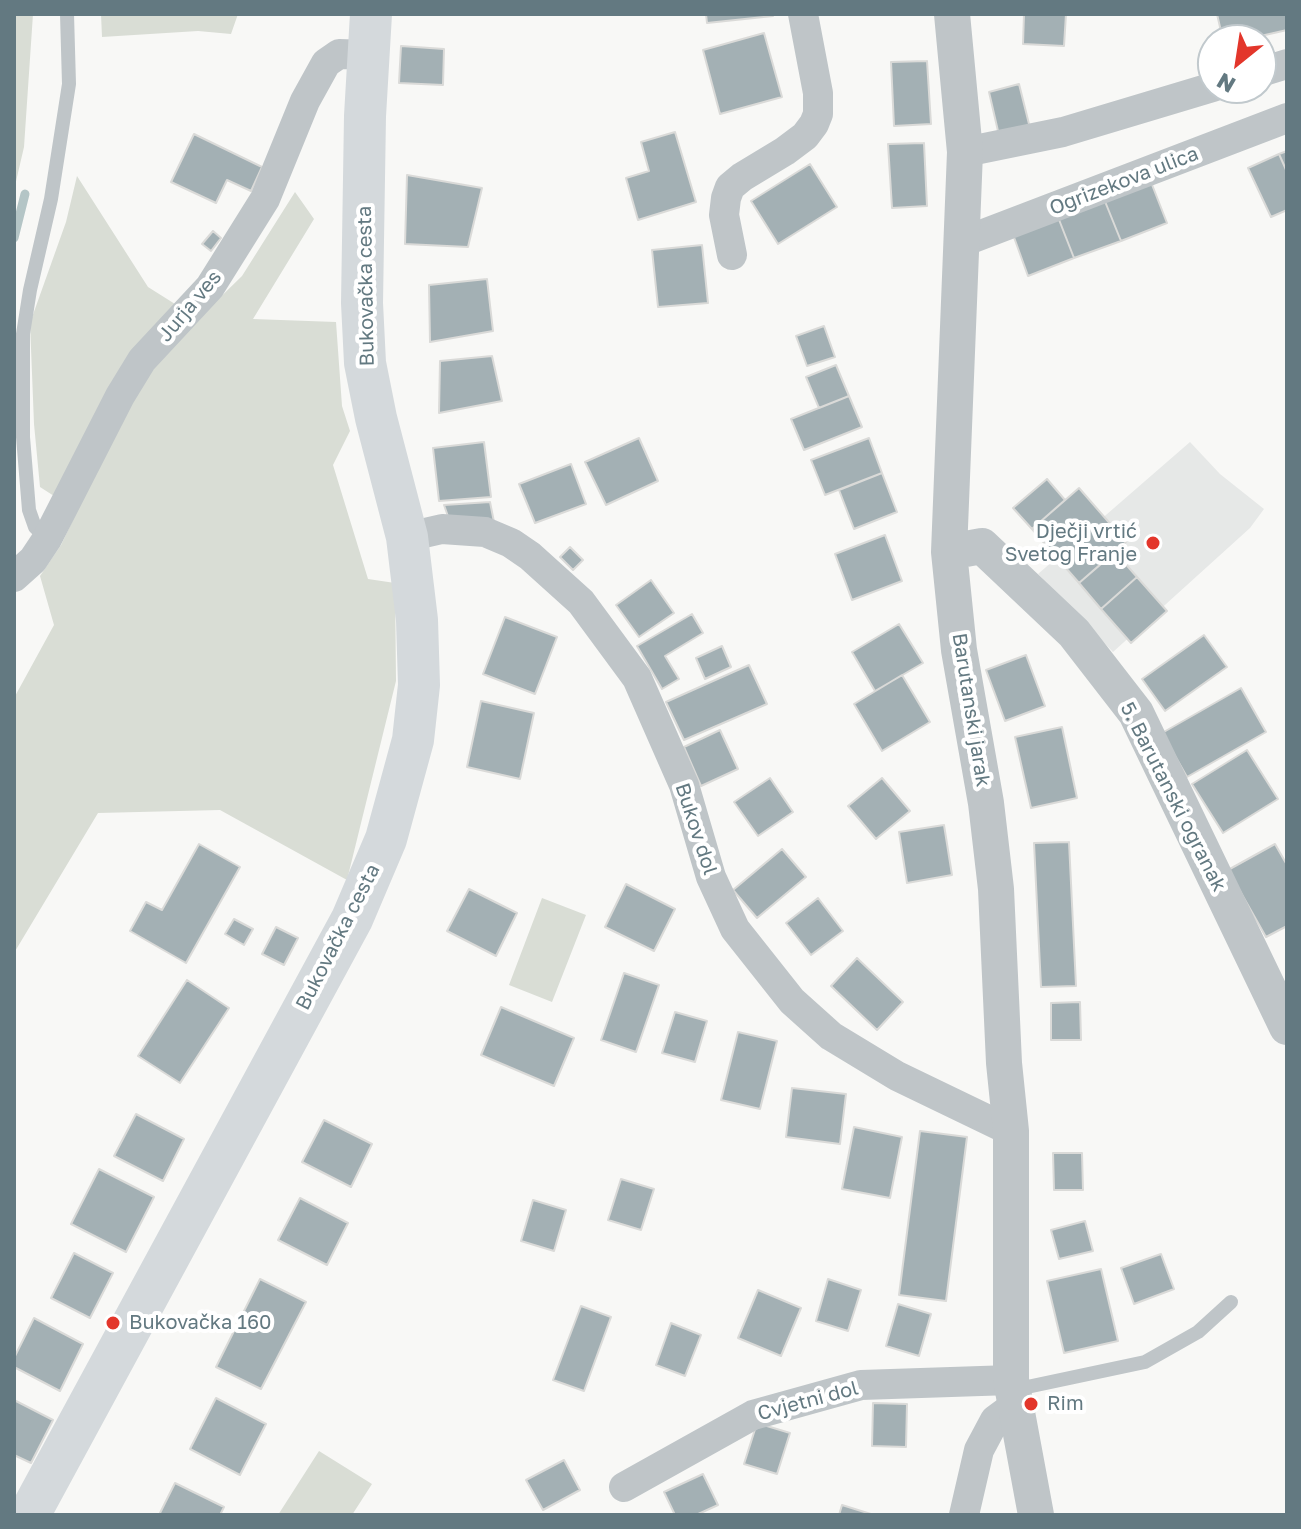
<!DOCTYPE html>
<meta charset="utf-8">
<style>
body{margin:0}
#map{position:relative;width:1301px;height:1529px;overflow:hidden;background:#f8f8f6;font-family:"Golos Text",sans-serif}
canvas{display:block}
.frame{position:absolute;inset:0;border:16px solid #637981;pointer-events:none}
.north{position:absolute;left:1197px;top:24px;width:80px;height:80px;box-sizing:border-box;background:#fff;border:2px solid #c1c9cd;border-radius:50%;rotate:210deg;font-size:22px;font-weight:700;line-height:32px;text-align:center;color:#637981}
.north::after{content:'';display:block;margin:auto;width:28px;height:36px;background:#e3362b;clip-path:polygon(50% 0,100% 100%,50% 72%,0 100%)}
</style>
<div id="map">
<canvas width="1301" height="1529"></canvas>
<div class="frame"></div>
<div class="north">N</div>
</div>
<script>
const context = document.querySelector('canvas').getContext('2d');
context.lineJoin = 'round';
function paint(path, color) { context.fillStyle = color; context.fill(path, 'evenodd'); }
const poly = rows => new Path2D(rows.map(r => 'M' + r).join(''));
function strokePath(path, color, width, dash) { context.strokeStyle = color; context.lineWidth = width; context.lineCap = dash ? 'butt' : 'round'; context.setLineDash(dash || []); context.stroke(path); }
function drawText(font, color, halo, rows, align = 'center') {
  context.font = font + ' "Golos Text",sans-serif'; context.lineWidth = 8; context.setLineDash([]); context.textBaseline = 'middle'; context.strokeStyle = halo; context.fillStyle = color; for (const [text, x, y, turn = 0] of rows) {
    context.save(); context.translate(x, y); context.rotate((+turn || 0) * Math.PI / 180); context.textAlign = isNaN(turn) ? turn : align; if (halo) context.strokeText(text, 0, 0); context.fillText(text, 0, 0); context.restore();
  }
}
const built = poly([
 [1190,442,1220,474,1264,509,1250,528,1113,652,1038,574]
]);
const green = poly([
 [14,14,33,14,24,147,14,190],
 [101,14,238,14,231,34,198,31,102,37],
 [77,176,148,287,175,304,54,496,40,487,34,424,30,323,66,222],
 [295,192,314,219,253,319,336,322,342,406,350,431,333,465,368,579,395,583,396,681,347,880,220,810,98,813,14,953,14,698,54,625,40,576,61,545,116,429,150,372,198,319,242,276],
 [542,898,586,915,552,1002,509,985],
 [319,1451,372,1484,352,1515,278,1515]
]);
const stream = poly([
 [14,238,25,194]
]);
const building = poly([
 [706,14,773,14,773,16,707,23,706,14],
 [1024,14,1066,14,1064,46,1023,44,1024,14],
 [1217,14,1287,14,1287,30,1243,40,1223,40,1217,14],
 [764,33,782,97,720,114,703,50,764,33],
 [401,46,444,49,443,85,399,83,401,46],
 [927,61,931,124,894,126,891,62,927,61],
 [1019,84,1032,136,1001,144,989,92,1019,84],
 [675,132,696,202,638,220,626,178,649,171,641,142,675,132],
 [194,134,262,167,251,191,227,180,216,203,171,182,194,134],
 [924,143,927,206,892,208,888,144,924,143],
 [1287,151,1287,172,1279,154,1287,151],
 [1279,154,1287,172,1287,210,1271,217,1248,168,1279,154],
 [810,164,837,207,778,244,751,201,810,164],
 [407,175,482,188,468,247,405,244,407,175],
 [1149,177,1167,223,1121,241,1102,194,1149,177],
 [1102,194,1121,241,1074,258,1056,212,1102,194],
 [1056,212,1074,258,1028,276,1011,229,1056,212],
 [213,231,221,238,211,251,202,244,213,231],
 [702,245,708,303,658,307,652,250,702,245],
 [487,279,493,331,430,342,429,285,487,279],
 [824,326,835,357,807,366,796,336,824,326],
 [492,356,502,401,439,413,440,361,492,356],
 [836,365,849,396,819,408,806,377,836,365],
 [849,396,862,427,804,450,791,419,849,396],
 [639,438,658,481,606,505,585,462,639,438],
 [869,438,882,473,825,495,811,460,869,438],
 [484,442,491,497,439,501,433,448,484,442],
 [571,464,586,504,535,523,519,484,571,464],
 [882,473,897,512,854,529,839,490,882,473],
 [1047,479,1065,500,1032,529,1013,508,1047,479],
 [1079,488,1126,542,1079,583,1032,529,1079,488],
 [490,502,494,522,450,522,444,505,490,502],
 [885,535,902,581,852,600,835,554,885,535],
 [570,547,583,560,573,570,560,557,570,547],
 [1115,552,1137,577,1101,609,1079,583,1115,552],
 [1137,577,1167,611,1131,643,1101,609,1137,577],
 [651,580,674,613,639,637,616,605,651,580],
 [692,614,703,633,665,656,679,679,662,689,637,646,692,614],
 [505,617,557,637,535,694,483,674,505,617],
 [899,624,923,663,875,691,852,652,899,624],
 [1204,635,1227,667,1165,711,1142,679,1204,635],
 [722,646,731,667,705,679,696,658,722,646],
 [1026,655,1045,706,1005,721,986,670,1026,655],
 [749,665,767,704,684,740,666,702,749,665],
 [902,675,930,722,882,751,854,704,902,675],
 [1241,688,1266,732,1187,777,1162,733,1241,688],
 [481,701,534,713,520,779,467,767,481,701],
 [1062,727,1077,798,1031,808,1015,737,1062,727],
 [720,730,738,769,701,786,684,747,720,730],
 [1247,750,1278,799,1223,833,1192,784,1247,750],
 [770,778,793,812,758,836,734,802,770,778],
 [882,778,910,811,876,839,848,806,882,778],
 [944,825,952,875,907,883,899,832,944,825],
 [1069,842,1076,986,1041,987,1034,843,1069,842],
 [199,844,240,867,186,963,130,931,146,902,162,910,199,844],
 [1275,844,1287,865,1287,926,1266,937,1228,870,1275,844],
 [782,849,806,877,757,918,733,890,782,849],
 [626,884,675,909,654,951,605,927,626,884],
 [469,889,517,913,496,956,447,931,469,889],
 [818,898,843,931,811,955,786,923,818,898],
 [234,919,253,929,244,945,225,934,234,919],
 [276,927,298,938,284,965,262,954,276,927],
 [857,958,903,1002,877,1030,831,986,857,958],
 [624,973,659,985,636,1052,601,1040,624,973],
 [187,980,229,1008,180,1083,138,1056,187,980],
 [1080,1002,1081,1040,1051,1040,1051,1003,1080,1002],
 [501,1007,574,1038,554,1086,481,1055,501,1007],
 [675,1012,707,1021,695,1062,662,1053,675,1012],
 [738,1032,777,1041,760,1109,721,1100,738,1032],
 [792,1088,846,1094,840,1144,786,1137,792,1088],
 [136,1114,184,1139,163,1181,114,1156,136,1114],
 [324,1120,372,1144,351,1187,302,1162,324,1120],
 [854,1127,902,1137,890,1198,842,1189,854,1127],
 [920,1131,967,1137,946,1301,899,1295,920,1131],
 [1053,1153,1082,1153,1083,1190,1054,1190,1053,1153],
 [99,1169,154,1197,126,1252,71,1224,99,1169],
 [621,1179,654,1189,641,1230,608,1220,621,1179],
 [300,1198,348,1223,327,1265,278,1240,300,1198],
 [533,1200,566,1210,554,1251,521,1241,533,1200],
 [1085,1221,1093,1251,1059,1259,1051,1230,1085,1221],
 [74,1253,113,1273,90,1318,51,1298,74,1253],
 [1161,1254,1174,1289,1134,1304,1121,1268,1161,1254],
 [1101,1269,1118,1341,1064,1353,1047,1281,1101,1269],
 [260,1279,306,1302,261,1389,216,1367,260,1279],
 [828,1279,861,1290,848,1331,816,1321,828,1279],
 [758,1290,801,1308,781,1356,738,1338,758,1290],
 [898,1304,931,1314,919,1356,886,1346,898,1304],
 [581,1306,611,1317,584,1391,553,1380,581,1306],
 [34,1318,83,1344,60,1391,14,1367,14,1358,34,1318],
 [671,1323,701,1335,685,1376,656,1365,671,1323],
 [216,1398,266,1424,240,1475,190,1449,216,1398],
 [14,1400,53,1420,31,1463,14,1455,14,1400],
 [873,1403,907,1404,906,1447,872,1446,873,1403],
 [757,1423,790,1433,777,1474,744,1464,757,1423],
 [564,1460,580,1490,543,1510,526,1480,564,1460],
 [703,1474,718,1505,696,1515,675,1515,664,1492,703,1474],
 [175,1483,224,1507,220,1515,159,1515,175,1483],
 [842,1505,874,1515,839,1515,842,1505]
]);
const service = poly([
 [47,539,35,527,29,510,23,437,23,334,30,290,51,199,69,84,67,14],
 [1013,1390,1145,1362,1198,1332,1231,1302]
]);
const minor = poly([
 [1261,72,1287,64],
 [965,152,1063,132,1213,87],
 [960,243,1287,118],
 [732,255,724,215,726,198,730,187,742,177,785,151,805,136,814,124,818,114,818,93,803,14],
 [407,537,442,529,485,532,511,543,530,556,581,602,637,678,684,785,711,877,735,929,792,1001,831,1036,897,1076,1011,1131],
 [14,577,33,560,47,539,120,396,142,360,210,287,265,199,305,101,326,63,339,54,369,55],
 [624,1487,753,1415,861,1385,1011,1380],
 [964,1515,979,1450,995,1420,1014,1406]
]);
const tertiary = poly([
 [952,14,965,152,949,552,959,650,986,803,996,889,1004,1063,1011,1131,1011,1380,1036,1515],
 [949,552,982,546,1074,633,1136,713,1287,1027]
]);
const secondary = poly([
 [29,1515,352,919,386,839,413,740,419,685,417,620,407,537,376,418,365,363,362,303,365,116,371,14]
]);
const markers = [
 [1153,543,8,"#e3362b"],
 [113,1323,8,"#e3362b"],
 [1031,1404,8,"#e3362b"]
];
const streetNames = [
 ["Ogrizekova ulica",1124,181,-21],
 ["Bukovačka cesta",366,286,-91],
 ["Jurja ves",190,306,-50],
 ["Barutanski jarak",971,710,81],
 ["5. Barutanski ogranak",1173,797,63],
 ["Bukov dol",696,829,72],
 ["Bukovačka cesta",338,937,-63],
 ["Cvjetni dol",808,1401,-15]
];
const poiNames = [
 ["Dječji vrtić",1137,532,"right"],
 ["Svetog Franje",1137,555,"right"],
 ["Bukovačka 160",129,1323],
 ["Rim",1047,1404]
];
paint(built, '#e6e8e7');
paint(green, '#d9ddd5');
strokePath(stream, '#b4c5c6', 9);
paint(building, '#a3b0b4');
strokePath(building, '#dadad8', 2);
strokePath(service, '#bfc5c8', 14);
strokePath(minor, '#bfc5c8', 30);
strokePath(tertiary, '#bfc5c8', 36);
strokePath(secondary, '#d4d9dc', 42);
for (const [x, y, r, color] of markers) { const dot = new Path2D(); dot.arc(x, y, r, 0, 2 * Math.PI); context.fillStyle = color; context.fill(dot); strokePath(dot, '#fff', 3); }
drawText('20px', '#637981', '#fff', streetNames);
drawText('20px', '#637981', '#fff', poiNames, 'left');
</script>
